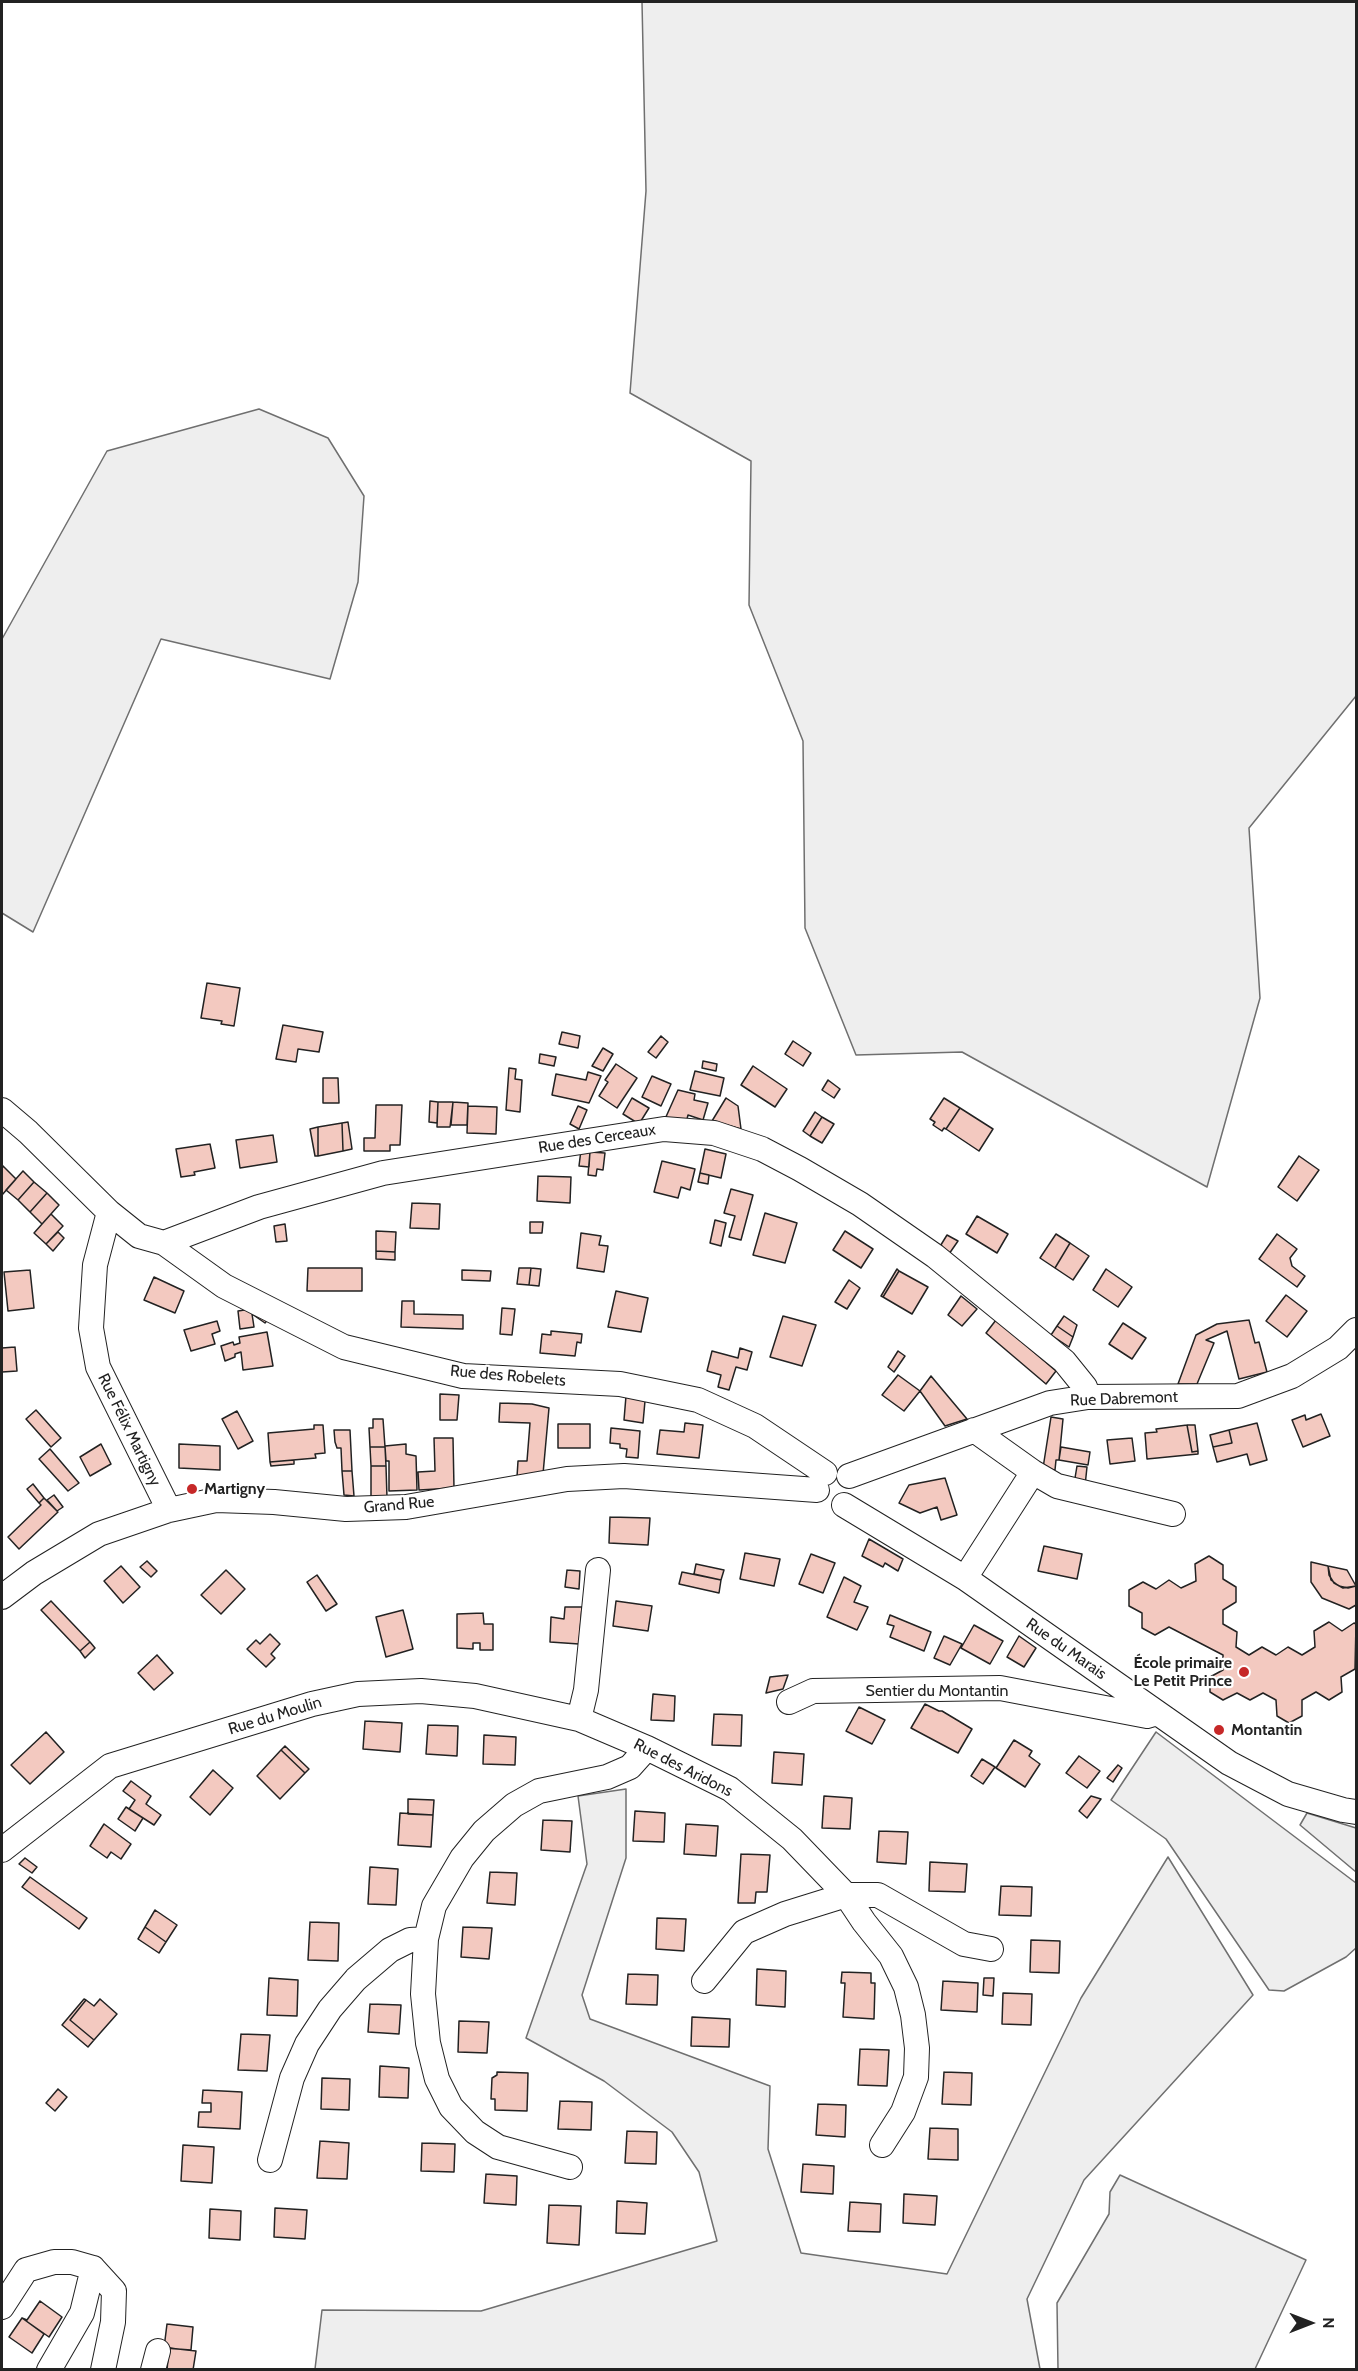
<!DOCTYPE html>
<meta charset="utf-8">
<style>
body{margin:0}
#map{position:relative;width:1358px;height:2371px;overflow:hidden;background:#fff;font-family:Cabin,sans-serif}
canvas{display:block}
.frame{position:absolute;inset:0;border:3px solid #222;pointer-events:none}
.north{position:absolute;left:1280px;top:2293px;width:60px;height:60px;-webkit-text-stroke:4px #fff;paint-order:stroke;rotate:90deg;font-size:16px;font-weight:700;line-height:24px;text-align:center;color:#222}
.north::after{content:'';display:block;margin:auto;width:21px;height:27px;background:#222;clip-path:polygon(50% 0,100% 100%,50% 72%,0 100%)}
</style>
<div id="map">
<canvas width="1358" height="2371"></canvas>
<div class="frame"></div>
<div class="north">N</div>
</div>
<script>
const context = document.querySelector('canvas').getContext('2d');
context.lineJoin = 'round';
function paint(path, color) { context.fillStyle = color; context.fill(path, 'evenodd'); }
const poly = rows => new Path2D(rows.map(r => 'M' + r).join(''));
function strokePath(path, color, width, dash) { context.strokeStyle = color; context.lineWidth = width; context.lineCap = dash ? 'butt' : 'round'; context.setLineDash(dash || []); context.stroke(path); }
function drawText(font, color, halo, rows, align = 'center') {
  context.font = font + ' Cabin,sans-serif'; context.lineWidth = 4.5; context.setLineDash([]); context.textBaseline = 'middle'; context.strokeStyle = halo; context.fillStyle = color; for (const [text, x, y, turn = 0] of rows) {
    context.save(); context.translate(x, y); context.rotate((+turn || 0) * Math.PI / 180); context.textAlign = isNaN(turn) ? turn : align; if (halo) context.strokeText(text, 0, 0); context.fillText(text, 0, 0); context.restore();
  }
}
const green = poly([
 [642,2,1356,2,1356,696,1249,828,1260,998,1207,1187,962,1052,856,1055,805,928,803,741,749,605,751,461,630,393,646,191,642,2],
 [259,409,328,438,364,496,358,582,330,679,161,639,33,932,2,913,2,639,107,451,259,409],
 [1156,1732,1356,1883,1356,1948,1346,1957,1284,1991,1269,1990,1166,1839,1111,1800,1156,1732],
 [626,1789,626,1858,582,1995,590,2019,770,2086,768,2149,801,2253,947,2274,1081,1998,1168,1857,1253,1995,1084,2180,1027,2299,1040,2369,315,2369,322,2310,481,2311,717,2241,699,2172,672,2132,604,2081,526,2038,587,1864,578,1796,626,1789],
 [1120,2175,1306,2260,1255,2369,1058,2369,1057,2303,1109,2214,1110,2192,1120,2175]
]);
const parking = poly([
 [1307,1813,1356,1828,1356,1872,1300,1825,1307,1813]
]);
const building = poly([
 [207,983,240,988,234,1026,221,1024,222,1021,201,1018,207,983],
 [283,1025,323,1032,319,1052,298,1049,296,1062,276,1059,283,1025],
 [562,1032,580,1036,578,1048,559,1044,562,1032],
 [661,1036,668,1042,656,1058,648,1052,661,1036],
 [793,1041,811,1053,803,1066,785,1054,793,1041],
 [603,1048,613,1054,603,1071,592,1066,603,1048],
 [540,1054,556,1057,554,1066,539,1063,540,1054],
 [703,1061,717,1064,716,1071,702,1068,703,1061],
 [616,1064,637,1078,617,1108,599,1096,608,1082,605,1080,616,1064],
 [753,1066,787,1089,775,1107,741,1085,753,1066],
 [509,1068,516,1069,515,1079,522,1080,520,1112,506,1110,509,1068],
 [695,1071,724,1078,720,1096,690,1090,695,1071],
 [588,1072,601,1076,589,1103,552,1095,556,1074,586,1080,588,1072],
 [652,1076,671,1084,661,1106,642,1097,652,1076],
 [323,1078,338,1078,339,1103,323,1103,323,1078],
 [828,1080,840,1089,834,1098,822,1090,828,1080],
 [678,1090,695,1094,694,1100,708,1103,703,1120,688,1115,687,1119,665,1119,678,1090],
 [632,1098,649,1108,639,1124,623,1114,632,1098],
 [726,1098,738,1106,741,1129,712,1121,726,1098],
 [944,1098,960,1108,946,1129,944,1128,942,1131,933,1125,935,1122,930,1119,944,1098],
 [430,1101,438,1102,437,1123,429,1122,430,1101],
 [438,1102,453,1102,450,1127,437,1127,438,1102],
 [453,1102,468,1103,467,1125,451,1125,453,1102],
 [376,1105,402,1105,400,1145,390,1145,390,1151,364,1151,364,1138,375,1138,376,1105],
 [468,1106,497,1107,496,1134,467,1133,468,1106],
 [578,1106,587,1110,579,1129,570,1124,578,1106],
 [960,1108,993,1129,979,1151,946,1129,960,1108],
 [815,1112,822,1117,810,1136,803,1131,815,1112],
 [822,1117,834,1124,822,1143,810,1136,822,1117],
 [348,1122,352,1149,343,1151,342,1123,348,1122],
 [342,1123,343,1151,318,1156,318,1127,342,1123],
 [318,1127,318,1156,315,1156,310,1129,318,1127],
 [273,1135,277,1162,240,1168,236,1140,273,1135],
 [210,1144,215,1168,194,1172,195,1175,181,1177,176,1149,210,1144],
 [705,1149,726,1154,721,1178,700,1173,705,1149],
 [581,1150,590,1151,589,1167,579,1166,581,1150],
 [590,1152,605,1153,603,1170,597,1169,596,1176,588,1175,590,1152],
 [1299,1156,1319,1170,1297,1201,1278,1187,1299,1156],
 [662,1161,695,1169,690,1190,681,1187,678,1198,654,1192,662,1161],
 [3,1166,16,1179,2,1195,2,1169,3,1166],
 [23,1171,34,1182,18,1200,6,1190,23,1171],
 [700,1173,709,1175,708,1184,698,1182,700,1173],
 [538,1176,571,1177,570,1203,537,1201,538,1176],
 [34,1182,47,1193,30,1212,18,1200,34,1182],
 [731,1189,753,1195,741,1240,729,1237,735,1216,724,1213,731,1189],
 [47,1193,59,1205,42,1224,30,1212,47,1193],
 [412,1203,440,1204,439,1229,410,1228,412,1203],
 [765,1213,797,1223,785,1263,753,1255,765,1213],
 [51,1214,63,1226,46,1244,34,1233,51,1214],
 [977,1216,1008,1234,997,1253,966,1234,977,1216],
 [715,1220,726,1223,721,1246,710,1243,715,1220],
 [530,1222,543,1222,542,1233,530,1233,530,1222],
 [285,1224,287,1241,276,1242,274,1226,285,1224],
 [376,1231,396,1232,395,1252,376,1251,376,1231],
 [845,1231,873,1249,861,1268,833,1250,845,1231],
 [58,1232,64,1238,53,1251,46,1244,58,1232],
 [581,1233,601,1236,599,1245,608,1246,604,1272,577,1268,581,1233],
 [1056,1234,1070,1243,1055,1268,1040,1258,1056,1234],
 [1277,1234,1297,1249,1290,1258,1292,1266,1305,1276,1297,1287,1259,1259,1277,1234],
 [947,1235,958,1241,949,1254,939,1248,947,1235],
 [1070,1243,1089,1256,1073,1280,1055,1268,1070,1243],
 [376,1251,395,1252,395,1260,376,1259,376,1251],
 [308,1268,362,1268,362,1291,307,1291,308,1268],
 [519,1268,531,1268,529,1285,517,1284,519,1268],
 [531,1268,541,1269,539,1286,529,1285,531,1268],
 [897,1269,899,1271,883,1297,881,1296,897,1269],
 [1106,1269,1132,1287,1118,1307,1093,1290,1106,1269],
 [30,1270,34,1308,8,1311,4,1272,30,1270],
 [462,1270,491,1271,490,1281,462,1280,462,1270],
 [899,1271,928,1287,912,1314,883,1297,899,1271],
 [154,1277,184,1291,175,1313,144,1300,154,1277],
 [849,1280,860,1288,847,1309,835,1302,849,1280],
 [616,1291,648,1298,641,1332,608,1327,616,1291],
 [1286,1295,1307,1311,1287,1337,1266,1321,1286,1295],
 [961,1296,977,1309,962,1326,948,1315,961,1296],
 [402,1301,414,1301,414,1314,463,1315,463,1329,401,1327,402,1301],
 [502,1308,515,1309,512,1335,500,1334,502,1308],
 [251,1309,269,1318,265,1323,252,1314,254,1327,240,1329,238,1311,251,1309],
 [783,1316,816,1325,802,1366,770,1357,783,1316],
 [1064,1316,1077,1325,1073,1337,1057,1326,1064,1316],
 [996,1320,1056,1371,1046,1384,986,1333,996,1320],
 [1249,1320,1255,1343,1259,1342,1267,1372,1239,1379,1227,1331,1206,1340,1214,1343,1197,1384,1178,1384,1196,1335,1217,1324,1249,1320],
 [217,1321,220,1331,212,1334,215,1344,191,1351,184,1330,217,1321],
 [1123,1323,1146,1338,1132,1359,1109,1344,1123,1323],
 [1057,1326,1073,1337,1069,1347,1051,1335,1057,1326],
 [551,1331,582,1334,581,1343,577,1342,575,1356,540,1353,542,1334,551,1335,551,1331],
 [267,1332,273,1366,243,1370,241,1352,235,1354,235,1357,225,1361,221,1346,233,1342,234,1345,240,1343,239,1337,267,1332],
 [15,1347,17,1371,2,1372,2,1348,15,1347],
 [740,1348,752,1352,747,1370,736,1367,729,1390,718,1387,721,1375,707,1371,712,1351,738,1358,740,1348],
 [898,1351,905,1356,894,1372,888,1367,898,1351],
 [898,1375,920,1391,904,1411,882,1395,898,1375],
 [931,1376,941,1388,967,1419,945,1426,920,1391,931,1376],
 [440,1394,459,1395,457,1420,440,1420,440,1394],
 [626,1396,645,1401,643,1423,624,1420,626,1396],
 [500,1403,532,1404,549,1408,543,1474,517,1477,518,1461,527,1461,530,1423,499,1422,500,1403],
 [36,1410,61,1438,51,1447,26,1419,36,1410],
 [237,1411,253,1441,238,1449,222,1419,237,1411],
 [1321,1414,1330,1436,1303,1447,1292,1420,1305,1415,1306,1420,1321,1414],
 [1051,1417,1063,1419,1059,1460,1056,1460,1055,1470,1043,1468,1051,1417],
 [373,1419,383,1419,385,1447,370,1447,369,1428,373,1428,373,1419],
 [685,1423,703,1425,699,1458,657,1454,660,1430,684,1432,685,1423],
 [1257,1423,1267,1460,1250,1465,1247,1454,1217,1462,1213,1447,1232,1443,1229,1430,1257,1423],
 [558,1424,590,1424,590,1448,558,1448,558,1424],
 [314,1425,323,1425,325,1453,315,1454,316,1458,270,1462,268,1433,314,1429,314,1425],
 [1187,1425,1195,1425,1198,1451,1192,1452,1187,1425],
 [1187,1425,1192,1452,1198,1451,1198,1454,1147,1459,1145,1433,1157,1432,1156,1429,1187,1425],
 [611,1428,640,1431,638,1458,626,1457,627,1449,620,1448,620,1444,610,1443,611,1428],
 [334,1430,350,1430,352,1471,342,1471,341,1448,337,1448,335,1442,334,1430],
 [1229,1430,1232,1443,1213,1447,1210,1435,1229,1430],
 [434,1438,453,1438,454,1488,419,1490,418,1472,435,1471,434,1438],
 [1132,1438,1135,1461,1110,1464,1107,1440,1132,1438],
 [101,1444,111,1464,90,1476,80,1457,101,1444],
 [179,1444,220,1446,220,1470,179,1468,179,1444],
 [406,1444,406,1454,416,1456,417,1490,389,1491,389,1461,386,1461,385,1446,406,1444],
 [370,1447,385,1447,386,1466,371,1466,370,1447],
 [1061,1447,1090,1452,1088,1465,1059,1460,1061,1447],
 [50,1449,79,1483,68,1491,39,1459,50,1449],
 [294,1460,294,1464,271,1466,270,1462,294,1460],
 [371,1466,386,1466,387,1498,371,1498,371,1466],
 [1077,1466,1087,1467,1085,1486,1074,1484,1077,1466],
 [342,1471,352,1471,354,1496,344,1495,342,1471],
 [945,1478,957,1515,941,1520,937,1507,920,1513,899,1503,909,1485,945,1478],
 [33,1484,44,1498,39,1503,27,1489,33,1484],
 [54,1495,63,1507,57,1511,47,1500,54,1495],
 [44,1498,58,1512,19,1549,8,1537,41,1505,39,1503,44,1498],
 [610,1517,650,1518,648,1545,609,1543,610,1517],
 [869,1539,903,1559,898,1571,885,1563,883,1567,862,1556,869,1539],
 [1044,1546,1082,1554,1077,1579,1038,1571,1044,1546],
 [745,1553,780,1559,774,1586,740,1579,745,1553],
 [811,1554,835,1563,823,1593,799,1584,811,1554],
 [1209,1556,1223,1565,1223,1579,1236,1587,1236,1602,1223,1610,1223,1624,1237,1632,1236,1647,1249,1655,1262,1647,1276,1655,1288,1647,1302,1655,1315,1647,1314,1631,1329,1622,1342,1631,1354,1623,1356,1624,1355,1669,1341,1677,1342,1692,1329,1700,1316,1692,1302,1700,1302,1716,1289,1723,1277,1716,1276,1700,1263,1693,1250,1700,1237,1693,1223,1700,1210,1692,1210,1677,1223,1670,1223,1655,1169,1627,1155,1635,1142,1628,1142,1613,1129,1606,1129,1590,1143,1582,1156,1589,1169,1580,1181,1588,1196,1581,1195,1564,1209,1556],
 [147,1561,157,1571,151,1577,140,1567,147,1561],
 [1311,1562,1328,1566,1331,1580,1339,1586,1348,1588,1356,1586,1356,1605,1349,1609,1322,1598,1311,1582,1311,1562],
 [696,1564,724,1570,721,1580,694,1574,696,1564],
 [121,1566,140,1587,123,1603,104,1581,121,1566],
 [1328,1566,1347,1570,1356,1586,1343,1588,1334,1583,1329,1575,1328,1566],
 [226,1570,245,1589,221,1614,201,1595,226,1570],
 [567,1570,580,1571,579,1589,565,1587,567,1570],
 [682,1572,721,1580,719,1593,679,1584,682,1572],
 [317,1575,337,1604,326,1611,307,1582,317,1575],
 [844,1577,861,1586,854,1602,868,1607,857,1630,827,1617,844,1577],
 [51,1601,90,1642,80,1651,41,1610,51,1601],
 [616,1601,652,1606,648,1631,613,1626,616,1601],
 [565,1607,582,1607,579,1644,550,1642,551,1617,564,1619,565,1607],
 [403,1610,413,1649,386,1657,376,1617,403,1610],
 [483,1613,484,1624,493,1624,493,1650,480,1650,480,1643,473,1643,473,1649,457,1648,457,1614,483,1613],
 [890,1615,931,1632,924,1651,890,1637,894,1626,887,1624,890,1615],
 [974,1625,1003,1641,990,1664,961,1648,974,1625],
 [270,1634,280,1644,271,1654,275,1658,266,1667,247,1649,256,1640,260,1644,270,1634],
 [944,1636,962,1644,950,1665,934,1658,944,1636],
 [1019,1636,1036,1648,1024,1667,1007,1657,1019,1636],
 [90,1642,95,1648,85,1658,80,1651,90,1642],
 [157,1655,173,1673,154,1690,138,1673,157,1655],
 [788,1675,783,1689,766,1693,770,1677,788,1675],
 [653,1694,675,1696,674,1721,651,1720,653,1694],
 [925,1704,939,1711,942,1711,972,1729,958,1753,911,1728,925,1704],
 [859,1707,885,1720,872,1744,846,1731,859,1707],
 [714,1714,742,1715,741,1746,712,1745,714,1714],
 [365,1721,402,1723,400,1752,363,1749,365,1721],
 [428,1725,458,1726,457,1756,426,1754,428,1725],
 [46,1732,64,1752,30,1784,11,1765,46,1732],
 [484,1735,516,1737,515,1765,483,1764,484,1735],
 [1014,1740,1032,1751,1029,1756,1040,1764,1025,1787,996,1768,1014,1740],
 [285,1746,309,1769,305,1773,281,1750,285,1746],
 [281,1750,305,1773,280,1799,257,1776,281,1750],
 [774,1752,804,1754,802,1785,772,1783,774,1752],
 [1079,1756,1100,1771,1087,1788,1066,1773,1079,1756],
 [982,1759,995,1767,983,1784,971,1776,982,1759],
 [1118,1765,1122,1768,1113,1782,1107,1778,1118,1765],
 [213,1770,233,1788,210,1815,190,1797,213,1770],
 [131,1781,151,1796,146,1804,161,1815,154,1825,129,1809,135,1800,123,1791,131,1781],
 [824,1796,852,1798,850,1829,822,1828,824,1796],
 [1091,1796,1101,1799,1087,1818,1079,1811,1091,1796],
 [408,1799,434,1800,433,1815,408,1814,408,1799],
 [126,1807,143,1818,135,1831,118,1819,126,1807],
 [635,1811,665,1813,664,1842,633,1841,635,1811],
 [400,1813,433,1815,431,1847,398,1845,400,1813],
 [543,1820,572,1821,570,1852,541,1850,543,1820],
 [104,1824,131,1844,121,1859,111,1852,107,1858,90,1846,104,1824],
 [686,1824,718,1826,716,1856,684,1854,686,1824],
 [879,1831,908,1832,906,1864,877,1862,879,1831],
 [741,1854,770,1855,767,1892,756,1892,755,1903,738,1903,741,1854],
 [25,1858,37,1867,32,1873,19,1864,25,1858],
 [930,1862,967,1864,965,1892,929,1891,930,1862],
 [370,1867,398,1869,396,1905,368,1904,370,1867],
 [490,1872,517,1873,515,1905,487,1903,490,1872],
 [30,1877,87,1918,79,1929,22,1887,30,1877],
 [1001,1886,1032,1887,1031,1916,999,1915,1001,1886],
 [155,1910,177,1925,166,1942,145,1927,155,1910],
 [657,1918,686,1919,684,1951,656,1949,657,1918],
 [310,1922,339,1923,338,1961,308,1960,310,1922],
 [145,1927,166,1942,159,1953,138,1939,145,1927],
 [463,1927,492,1928,489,1959,461,1957,463,1927],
 [1031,1940,1060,1941,1059,1973,1030,1972,1031,1940],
 [757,1969,786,1971,785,2007,756,2005,757,1969],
 [842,1972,871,1973,871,1983,875,1983,874,2019,843,2017,845,1983,841,1983,842,1972],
 [628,1974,658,1975,657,2005,626,2004,628,1974],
 [269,1978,298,1980,297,2016,267,2015,269,1978],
 [984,1978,994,1978,993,1996,983,1995,984,1978],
 [943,1981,978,1983,977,2012,941,2010,943,1981],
 [1003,1993,1032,1994,1031,2025,1002,2024,1003,1993],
 [84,1999,86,2000,70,2020,94,2040,88,2047,62,2025,84,1999],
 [100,1999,117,2014,94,2040,70,2020,86,2000,94,2006,100,1999],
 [370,2004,401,2005,399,2034,368,2032,370,2004],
 [692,2017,730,2019,729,2047,691,2046,692,2017],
 [459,2021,489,2022,487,2053,458,2052,459,2021],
 [241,2034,270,2035,267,2071,238,2070,241,2034],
 [860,2049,889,2050,887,2086,858,2085,860,2049],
 [380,2066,409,2068,408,2098,379,2097,380,2066],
 [497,2072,528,2073,527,2111,495,2110,495,2099,491,2099,492,2078,497,2075,497,2072],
 [944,2072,972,2073,971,2105,942,2104,944,2072],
 [322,2078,350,2079,349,2110,321,2109,322,2078],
 [58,2089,67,2097,55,2111,46,2103,58,2089],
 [203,2090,242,2092,240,2129,198,2127,199,2112,211,2112,211,2103,202,2103,203,2090],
 [560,2101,592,2102,591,2130,558,2129,560,2101],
 [818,2104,846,2105,845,2137,816,2135,818,2104],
 [930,2128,958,2129,958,2160,928,2159,930,2128],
 [627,2131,657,2132,656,2164,625,2163,627,2131],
 [320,2141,349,2143,347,2179,317,2178,320,2141],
 [422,2143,455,2144,454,2172,421,2171,422,2143],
 [183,2145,214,2147,212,2183,181,2181,183,2145],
 [803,2164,834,2166,833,2194,801,2192,803,2164],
 [486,2174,517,2176,516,2205,484,2203,486,2174],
 [904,2194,937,2196,935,2225,903,2223,904,2194],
 [617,2201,647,2203,645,2234,616,2233,617,2201],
 [850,2202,881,2204,880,2232,848,2231,850,2202],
 [549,2205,581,2206,579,2245,547,2243,549,2205],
 [275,2208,307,2210,305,2239,274,2237,275,2208],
 [210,2209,241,2211,240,2240,209,2238,210,2209],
 [40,2301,62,2317,49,2337,22,2318,27,2320,40,2301],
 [22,2318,44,2334,32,2353,9,2337,22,2318],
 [167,2324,193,2327,191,2350,164,2348,167,2324],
 [169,2348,196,2351,193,2370,167,2370,169,2348]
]);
const minor = poly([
 [2,1110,28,1132,109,1212,139,1236,164,1243,259,1207,383,1173,664,1129,714,1133,762,1149,800,1169,860,1204,935,1256,1064,1361,1085,1387,1088,1397],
 [109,1212,95,1265,91,1328,98,1367,169,1510],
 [164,1243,224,1286,344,1347,463,1376,620,1384,698,1400,755,1426,825,1473],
 [974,1430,1033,1472,1057,1486,1173,1514],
 [849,1476,1050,1403,1088,1397,1238,1396,1292,1376,1338,1348,1356,1330],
 [844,1505,965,1578,1229,1763,1288,1794,1343,1810,1356,1812],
 [965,1578,1033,1472],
 [2,1597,34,1573,99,1534,169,1510,216,1500,274,1502,346,1509,406,1507,567,1479,624,1476,817,1490],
 [789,1702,813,1691,1000,1688,1147,1716,1157,1713],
 [579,1719,586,1690,598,1570],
 [2,1850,110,1766,312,1704,358,1694,421,1691,475,1696,579,1719,647,1748,730,1789,792,1839,846,1895,878,1895,964,1944,991,1949],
 [426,1939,423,1994,428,2043,437,2079,451,2107,475,2132,498,2147,570,2167],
 [704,1981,744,1932,785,1914,846,1895,864,1922,891,1956,906,1987,913,2015,917,2048,916,2077,903,2112,882,2145],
 [270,2160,292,2078,307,2044,330,2009,356,1979,390,1950,410,1940,426,1939,434,1906,462,1858,484,1831,514,1805,539,1791,607,1777,630,1767,647,1748],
 [2,2307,26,2270,54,2262,72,2262,93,2268,114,2291,113,2322,103,2370],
 [49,2370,82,2313,93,2268],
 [153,2370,158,2351]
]);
const markers = [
 [192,1489,6,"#c62828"],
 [1244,1672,6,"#c62828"],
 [1219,1730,6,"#c62828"]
];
const streetNames = [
 ["Rue des Cerceaux",597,1139,-9],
 ["Rue des Robelets",508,1376,5],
 ["Rue Dabremont",1124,1399,-2],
 ["Rue Félix Martigny",129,1430,64],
 ["Grand Rue",399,1505,-5],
 ["Rue du Marais",1066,1649,35],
 ["Sentier du Montantin",937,1691],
 ["Rue du Moulin",275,1716,-17],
 ["Rue des Aridons",683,1768,27]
];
const poiNames = [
 ["Martigny",204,1489],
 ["École primaire",1232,1663,"right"],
 ["Le Petit Prince",1232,1681,"right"],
 ["Montantin",1231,1730]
];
paint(green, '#eee');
strokePath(green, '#6f6f6f', 1.5);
paint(parking, '#ededed');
strokePath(parking, '#6f6f6f', 1.5);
paint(building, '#f3c9c0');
strokePath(building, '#222', 1.5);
strokePath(minor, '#222', 26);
strokePath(minor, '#fff', 24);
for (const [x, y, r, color] of markers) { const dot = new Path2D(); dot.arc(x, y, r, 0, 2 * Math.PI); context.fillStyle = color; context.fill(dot); strokePath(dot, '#fff', 2); }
drawText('16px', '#222', '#fff', streetNames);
drawText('bold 16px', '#222', '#fff', poiNames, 'left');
</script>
